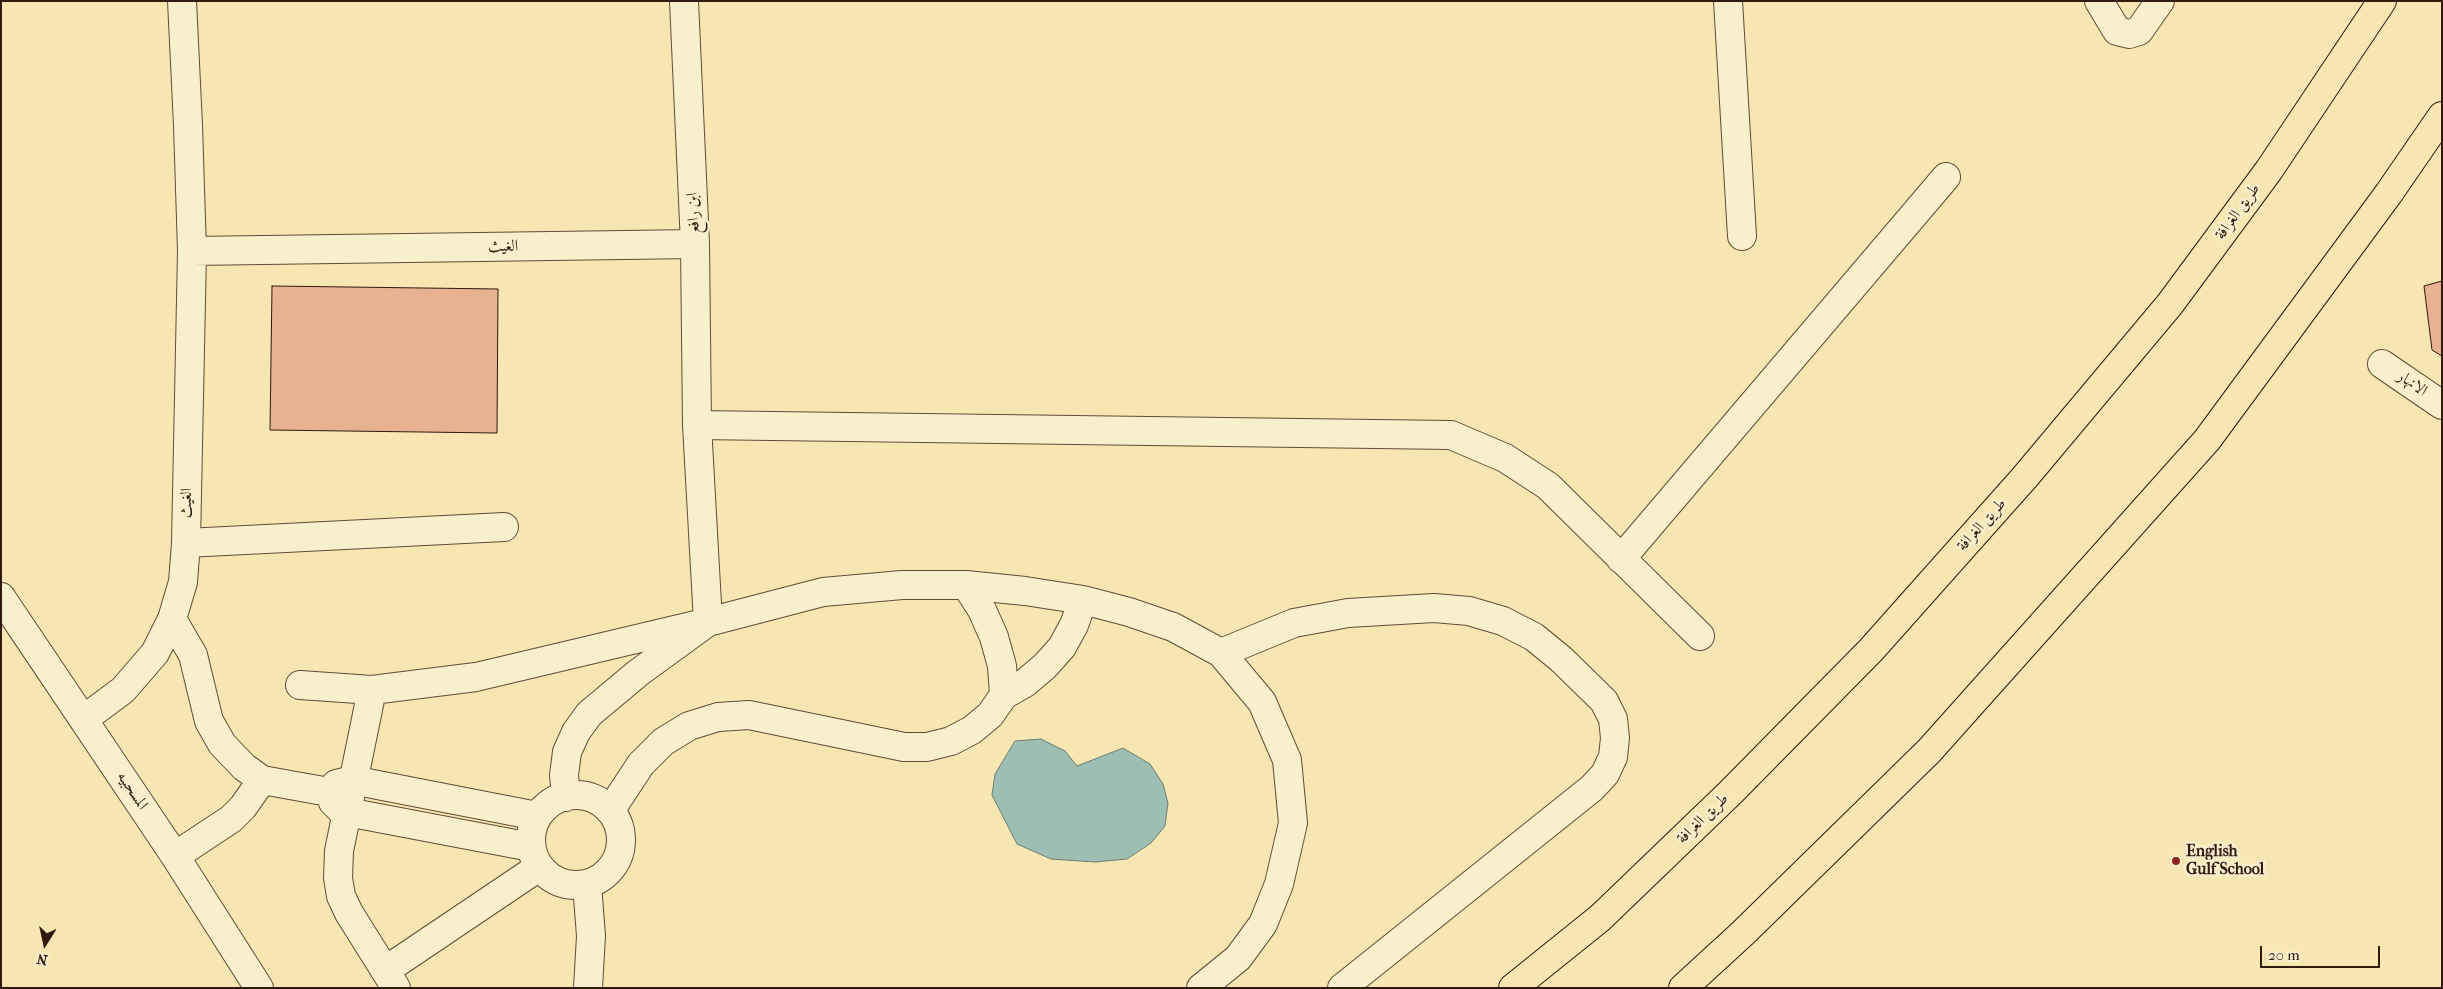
<!DOCTYPE html>
<meta charset="utf-8">
<style>
body{margin:0}
#map{position:relative;width:2443px;height:989px;overflow:hidden;background:#f5e6b2;font-family:"IM FELL French Canon",serif}
canvas{display:block}
.frame{position:absolute;inset:0;border:2px solid #30190e;pointer-events:none}
.north{position:absolute;left:20px;top:919px;width:50px;height:50px;-webkit-text-stroke:4px #f8efcd;paint-order:stroke;rotate:190deg;font-size:14px;font-weight:700;line-height:20px;text-align:center;color:#30190e}
.north::after{content:'';display:block;margin:auto;width:18px;height:22px;background:#30190e;clip-path:polygon(50% 0,100% 100%,50% 72%,0 100%)}
.scale{position:absolute;left:2260px;top:946px;width:120px;height:22px;box-sizing:border-box;border:2px solid #30190e;border-top:0;padding-left:6px;font-size:15px;line-height:18px;white-space:nowrap;color:#30190e;-webkit-text-stroke:4px #f8efcd;paint-order:stroke}
</style>
<div id="map">
<canvas width="2443" height="989"></canvas>
<div class="frame"></div>
<div class="north">N</div>
<div class="scale">20 m</div>
</div>
<script>
const context = document.querySelector('canvas').getContext('2d');
context.lineJoin = 'round';
function paint(path, color) { context.fillStyle = color; context.fill(path, 'evenodd'); }
const poly = rows => new Path2D(rows.map(r => 'M' + r).join(''));
function strokePath(path, color, width, dash) { context.strokeStyle = color; context.lineWidth = width; context.lineCap = dash ? 'butt' : 'round'; context.setLineDash(dash || []); context.stroke(path); }
function drawText(font, color, halo, rows, align = 'center') {
  context.font = font + ' "IM FELL French Canon",Amiri,serif'; context.lineWidth = 5; context.setLineDash([]); context.textBaseline = 'middle'; context.strokeStyle = halo; context.fillStyle = color; for (const [text, x, y, turn = 0] of rows) {
    context.save(); context.translate(x, y); context.rotate((+turn || 0) * Math.PI / 180); context.textAlign = isNaN(turn) ? turn : align; if (halo) context.strokeText(text, 0, 0); context.fillText(text, 0, 0); context.restore();
  }
}
const water = poly([
 [1041,739,1065,751,1077,766,1123,748,1150,764,1163,784,1168,803,1165,826,1151,843,1127,859,1095,862,1051,859,1017,844,992,795,995,774,1015,741,1041,739]
]);
const building = poly([
 [2442,281,2442,356,2432,350,2424,286,2442,281],
 [272,286,498,289,497,433,270,430,272,286]
]);
const minor = poly([
 [1728,1,1742,236],
 [2099,1,2117,31,2129,34,2139,31,2160,1],
 [192,251,695,244],
 [2382,364,2442,405],
 [697,425,1451,435,1505,458,1548,486,1700,636],
 [186,543,504,527],
 [1621,559,1946,177],
 [966,585,982,610,994,637,1002,666,1004,695],
 [1,597,175,856,259,988],
 [172,619,193,655,209,721,222,744,244,767,262,780,329,792],
 [1221,653,1294,623,1348,613,1434,608,1469,611,1503,621,1534,637,1561,659,1604,701,1613,719,1615,738,1613,757,1605,774,1592,788,1342,988],
 [300,685,372,690,476,677,708,622,697,425,695,244,684,1],
 [372,690,339,851,338,878,341,896,349,913,396,988],
 [84,719,123,690,155,653,172,619,183,582,186,543,192,251,188,125,182,1],
 [336,784,352,780,537,816],
 '531 840a45 45 0 1 1 90 0a45 45 0 1 1-90 0Z',
 [566,797,564,775,567,752,576,732,589,714,638,673,708,622,823,592,902,585,966,585,1025,591,1083,600,1129,612,1173,627,1221,653,1262,702,1287,760,1293,823,1279,884,1263,924,1238,958,1201,988],
 [333,802,340,809,347,812,531,847],
 [610,811,641,764,663,742,689,726,718,717,749,715,904,747,927,747,951,741,972,730,990,715,1004,695,1025,683,1045,666,1062,647,1074,625,1083,600],
 [175,856,231,819,243,807,262,780],
 [587,884,591,936,588,988],
 [386,970,539,867]
]);
const highway = poly([
 [1513,988,1600,918,1730,793,1871,650,2025,477,2170,304,2269,170,2382,1],
 [1683,988,1743,933,1929,751,2207,440,2389,193,2442,116]
]);
const markers = [
 [2176,861,5,"#8f2418"]
];
const streetNames = [
 ["طريق الغرافة",2238,212,-54],
 ["ابن رافع",694,213,-93],
 ["الغيث",503,247,-1],
 ["الانهار",2412,384,34],
 ["الغيث",187,503,-89],
 ["طريق الغرافة",1982,525,-48],
 ["المسحبيه",132,791,56],
 ["طريق الغرافة",1703,819,-44]
];
const poiNames = [
 ["English",2186,852],
 ["Gulf School",2186,870]
];
paint(water, '#9dbeb3');
strokePath(water, '#717c71', 1);
paint(building, '#e8b292');
strokePath(building, '#30190e', 1);
strokePath(minor, '#614c37', 30);
strokePath(highway, '#30190e', 30);
strokePath(minor, '#f8efcd', 28);
strokePath(highway, '#f5e6b2', 28);
for (const [x, y, r, color] of markers) { const dot = new Path2D(); dot.arc(x, y, r, 0, 2 * Math.PI); context.fillStyle = color; context.fill(dot); strokePath(dot, '#f8efcd', 2); }
drawText('16px', '#30190e', '#f8efcd', streetNames);
drawText('bold 16px', '#30190e', '#f8efcd', poiNames, 'left');
</script>
